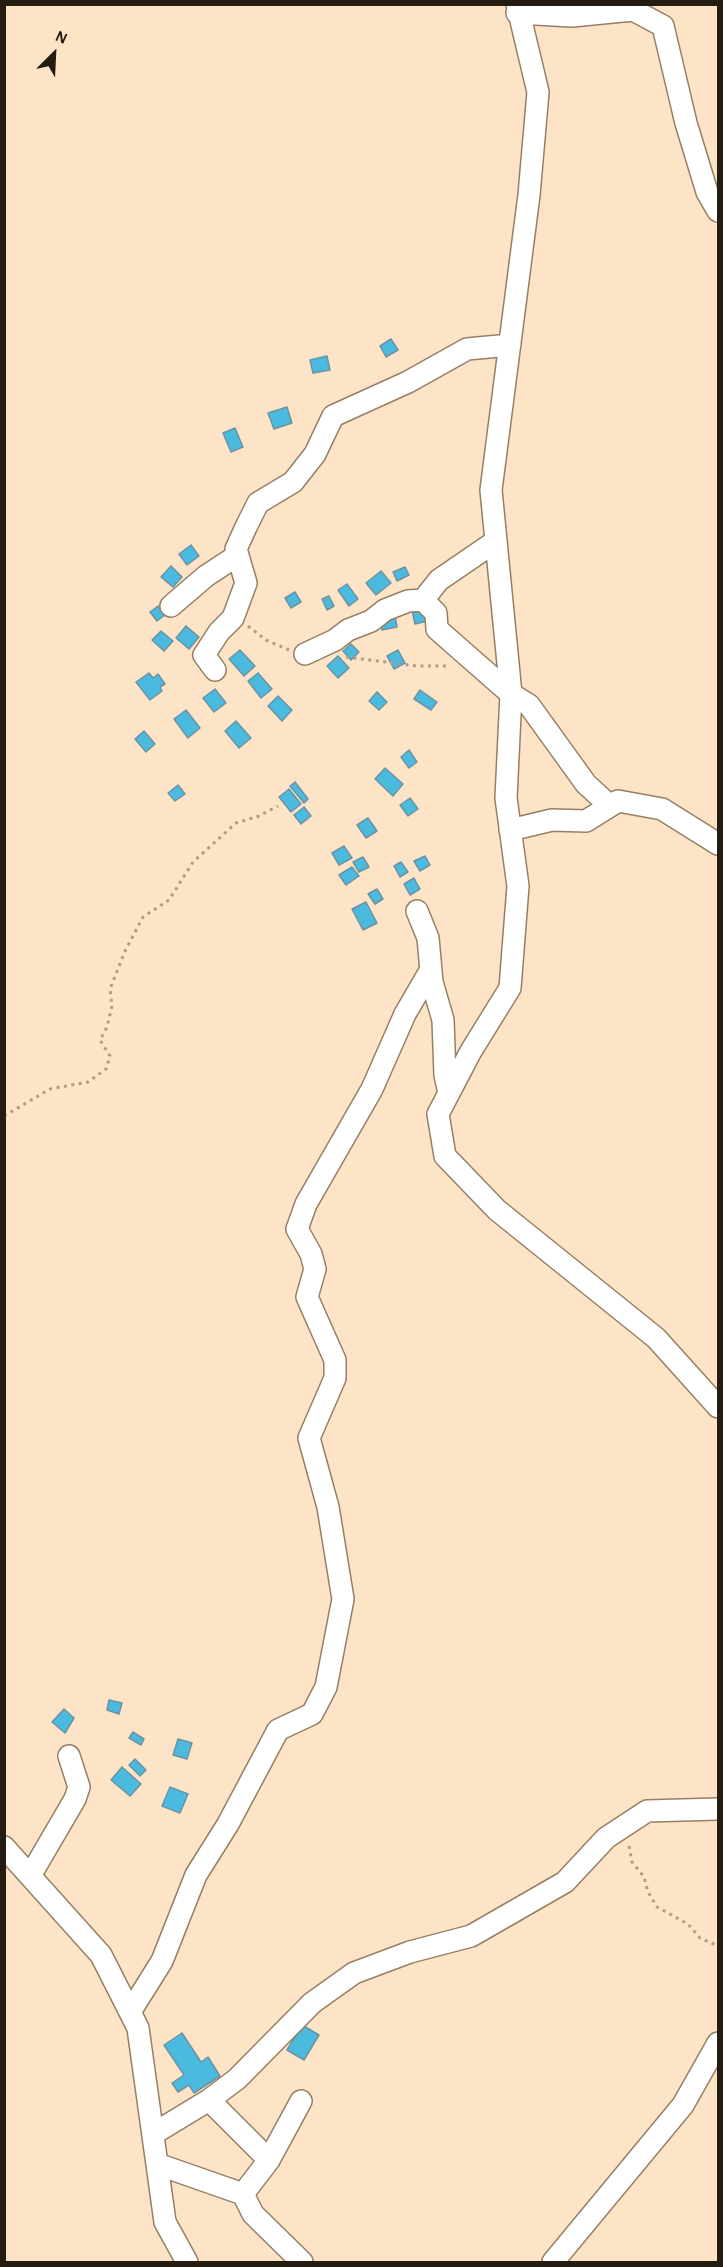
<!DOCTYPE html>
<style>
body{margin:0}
#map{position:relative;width:723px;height:2267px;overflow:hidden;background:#fee4c7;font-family:"Alegreya Sans",sans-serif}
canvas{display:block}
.frame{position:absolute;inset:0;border:6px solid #251c11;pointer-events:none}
.north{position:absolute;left:24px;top:24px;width:60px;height:60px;-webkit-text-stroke:4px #fee4c7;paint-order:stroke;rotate:24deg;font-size:16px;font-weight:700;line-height:24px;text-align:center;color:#251c11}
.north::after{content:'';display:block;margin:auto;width:21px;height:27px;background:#251c11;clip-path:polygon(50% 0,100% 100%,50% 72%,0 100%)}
</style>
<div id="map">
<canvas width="723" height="2267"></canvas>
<div class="frame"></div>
<div class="north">N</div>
</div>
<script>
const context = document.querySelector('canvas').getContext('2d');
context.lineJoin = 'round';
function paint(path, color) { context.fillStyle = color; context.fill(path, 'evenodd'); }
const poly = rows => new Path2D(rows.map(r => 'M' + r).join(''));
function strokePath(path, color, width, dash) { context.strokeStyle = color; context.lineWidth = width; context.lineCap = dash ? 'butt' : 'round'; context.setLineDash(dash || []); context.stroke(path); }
const building = poly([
 [391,339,398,350,386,357,380,346,391,339],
 [327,356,330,370,313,373,310,360,327,356],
 [287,407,292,423,274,429,268,413,287,407],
 [235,428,243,447,231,452,223,433,235,428],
 [191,545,199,556,187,565,179,554,191,545],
 [171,566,182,577,173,587,161,577,171,566],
 [405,567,409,575,397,581,393,572,405,567],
 [381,571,391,583,376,595,366,583,381,571],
 [347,584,358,599,349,606,338,590,347,584],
 [295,592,301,602,291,608,285,598,295,592],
 [329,596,334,606,327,610,322,599,329,596],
 [158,606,165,615,157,621,150,612,158,606],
 [429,607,432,620,415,624,412,610,429,607],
 [395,615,397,627,382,630,380,618,395,615],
 [186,626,199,637,189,649,176,638,186,626],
 [161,631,173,641,164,651,152,640,161,631],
 [351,644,359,652,351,660,343,651,351,644],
 [240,650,255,666,244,676,229,659,240,650],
 [398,650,405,663,394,669,387,656,398,650],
 [338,656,349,668,338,678,327,666,338,656],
 [149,673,153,678,158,674,165,684,160,687,162,691,150,700,136,682,149,673],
 [258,673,272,689,261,698,248,681,258,673],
 [215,689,226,703,214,712,203,698,215,689],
 [420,690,437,702,431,710,414,699,420,690],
 [377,692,387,702,379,710,369,701,377,692],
 [278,696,292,710,282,721,268,706,278,696],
 [186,710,200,728,188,738,174,719,186,710],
 [236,721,251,738,239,748,225,731,236,721],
 [144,731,155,744,146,752,135,739,144,731],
 [409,750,417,762,409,768,401,757,409,750],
 [385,768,403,784,393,796,375,779,385,768],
 [295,782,308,799,304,803,290,786,295,782],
 [178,785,185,794,175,801,168,793,178,785],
 [289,789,301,804,291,812,279,797,289,789],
 [410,798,418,809,408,816,400,805,410,798],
 [304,807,311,816,301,824,294,815,304,807],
 [368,818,377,831,366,838,357,825,368,818],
 [344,846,352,858,339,865,332,853,344,846],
 [425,856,430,865,420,871,414,861,425,856],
 [363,857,369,867,359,872,353,862,363,857],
 [401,862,408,872,400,877,394,866,401,862],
 [352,867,359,876,346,885,339,875,352,867],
 [414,878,420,889,410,895,404,884,414,878],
 [377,889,383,899,375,904,368,894,377,889],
 [366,902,377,923,363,930,352,909,366,902],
 [109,1700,122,1703,119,1714,107,1710,109,1700],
 [64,1709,74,1718,65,1733,52,1722,64,1709],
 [133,1732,144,1739,141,1745,129,1738,133,1732],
 [178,1739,192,1743,187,1759,173,1755,178,1739],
 [135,1759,146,1770,140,1776,129,1765,135,1759],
 [122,1767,141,1784,130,1796,111,1780,122,1767],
 [170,1787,188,1794,180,1813,162,1806,170,1787],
 [302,2025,319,2035,304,2060,287,2050,302,2025],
 [182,2033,201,2062,208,2057,220,2076,194,2093,189,2085,178,2092,172,2083,184,2075,164,2045,182,2033]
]);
const path = poly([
 [248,626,266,640,289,650],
 [346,657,417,666,449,666],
 [4,1116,50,1089,88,1082,106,1069,110,1056,100,1040,107,1027,112,1006,110,989,125,951,143,917,169,900,193,862,236,823,259,816,278,806],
 [629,1846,632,1862,644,1877,648,1892,657,1907,688,1924,700,1938,718,1946]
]);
const minor = poly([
 [517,4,538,92,529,195,491,490,511,694,506,798,518,886,510,988,471,1051,438,1114,445,1156,497,1210,656,1338,718,1407],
 [517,13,572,16,633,10,663,26,686,123,707,192,718,211],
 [423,600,436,613,437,629,511,694,529,705,586,784,610,806],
 [171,606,206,576,238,555],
 [305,654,335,640,348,630,371,621,385,610,408,601,423,600,439,580,496,541],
 [215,670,204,655,219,632,233,618,246,583,236,549,246,527,258,503,293,482,315,454,333,416,408,382,467,349,510,345],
 [510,830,552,820,586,821,618,801,662,809,718,844],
 [417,911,428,938,432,982,443,1020,445,1075,449,1093],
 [4,1847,101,1955,138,2028,165,2222,187,2262],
 [30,1876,75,1799,79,1787,69,1756],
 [130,2012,162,1961,196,1875,228,1824,278,1730,312,1714,326,1687,343,1599,328,1507,309,1438,335,1378,335,1360,307,1297,315,1269,311,1254,297,1229,306,1204,372,1089,405,1014,430,971],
 [209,2100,269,2160],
 [153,2134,209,2100,237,2079,312,2003,354,1973,410,1952,471,1936,565,1882,606,1838,647,1811,718,1809],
 [157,2164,243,2194,253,2214,302,2262],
 [243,2194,269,2160,301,2101],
 [553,2262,683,2105,718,2043]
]);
paint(building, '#4bbadf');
strokePath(building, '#6d93a2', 1.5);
strokePath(minor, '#967f65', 24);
strokePath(path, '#b19d86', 3, [3, 4.5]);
strokePath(minor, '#fff', 21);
</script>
